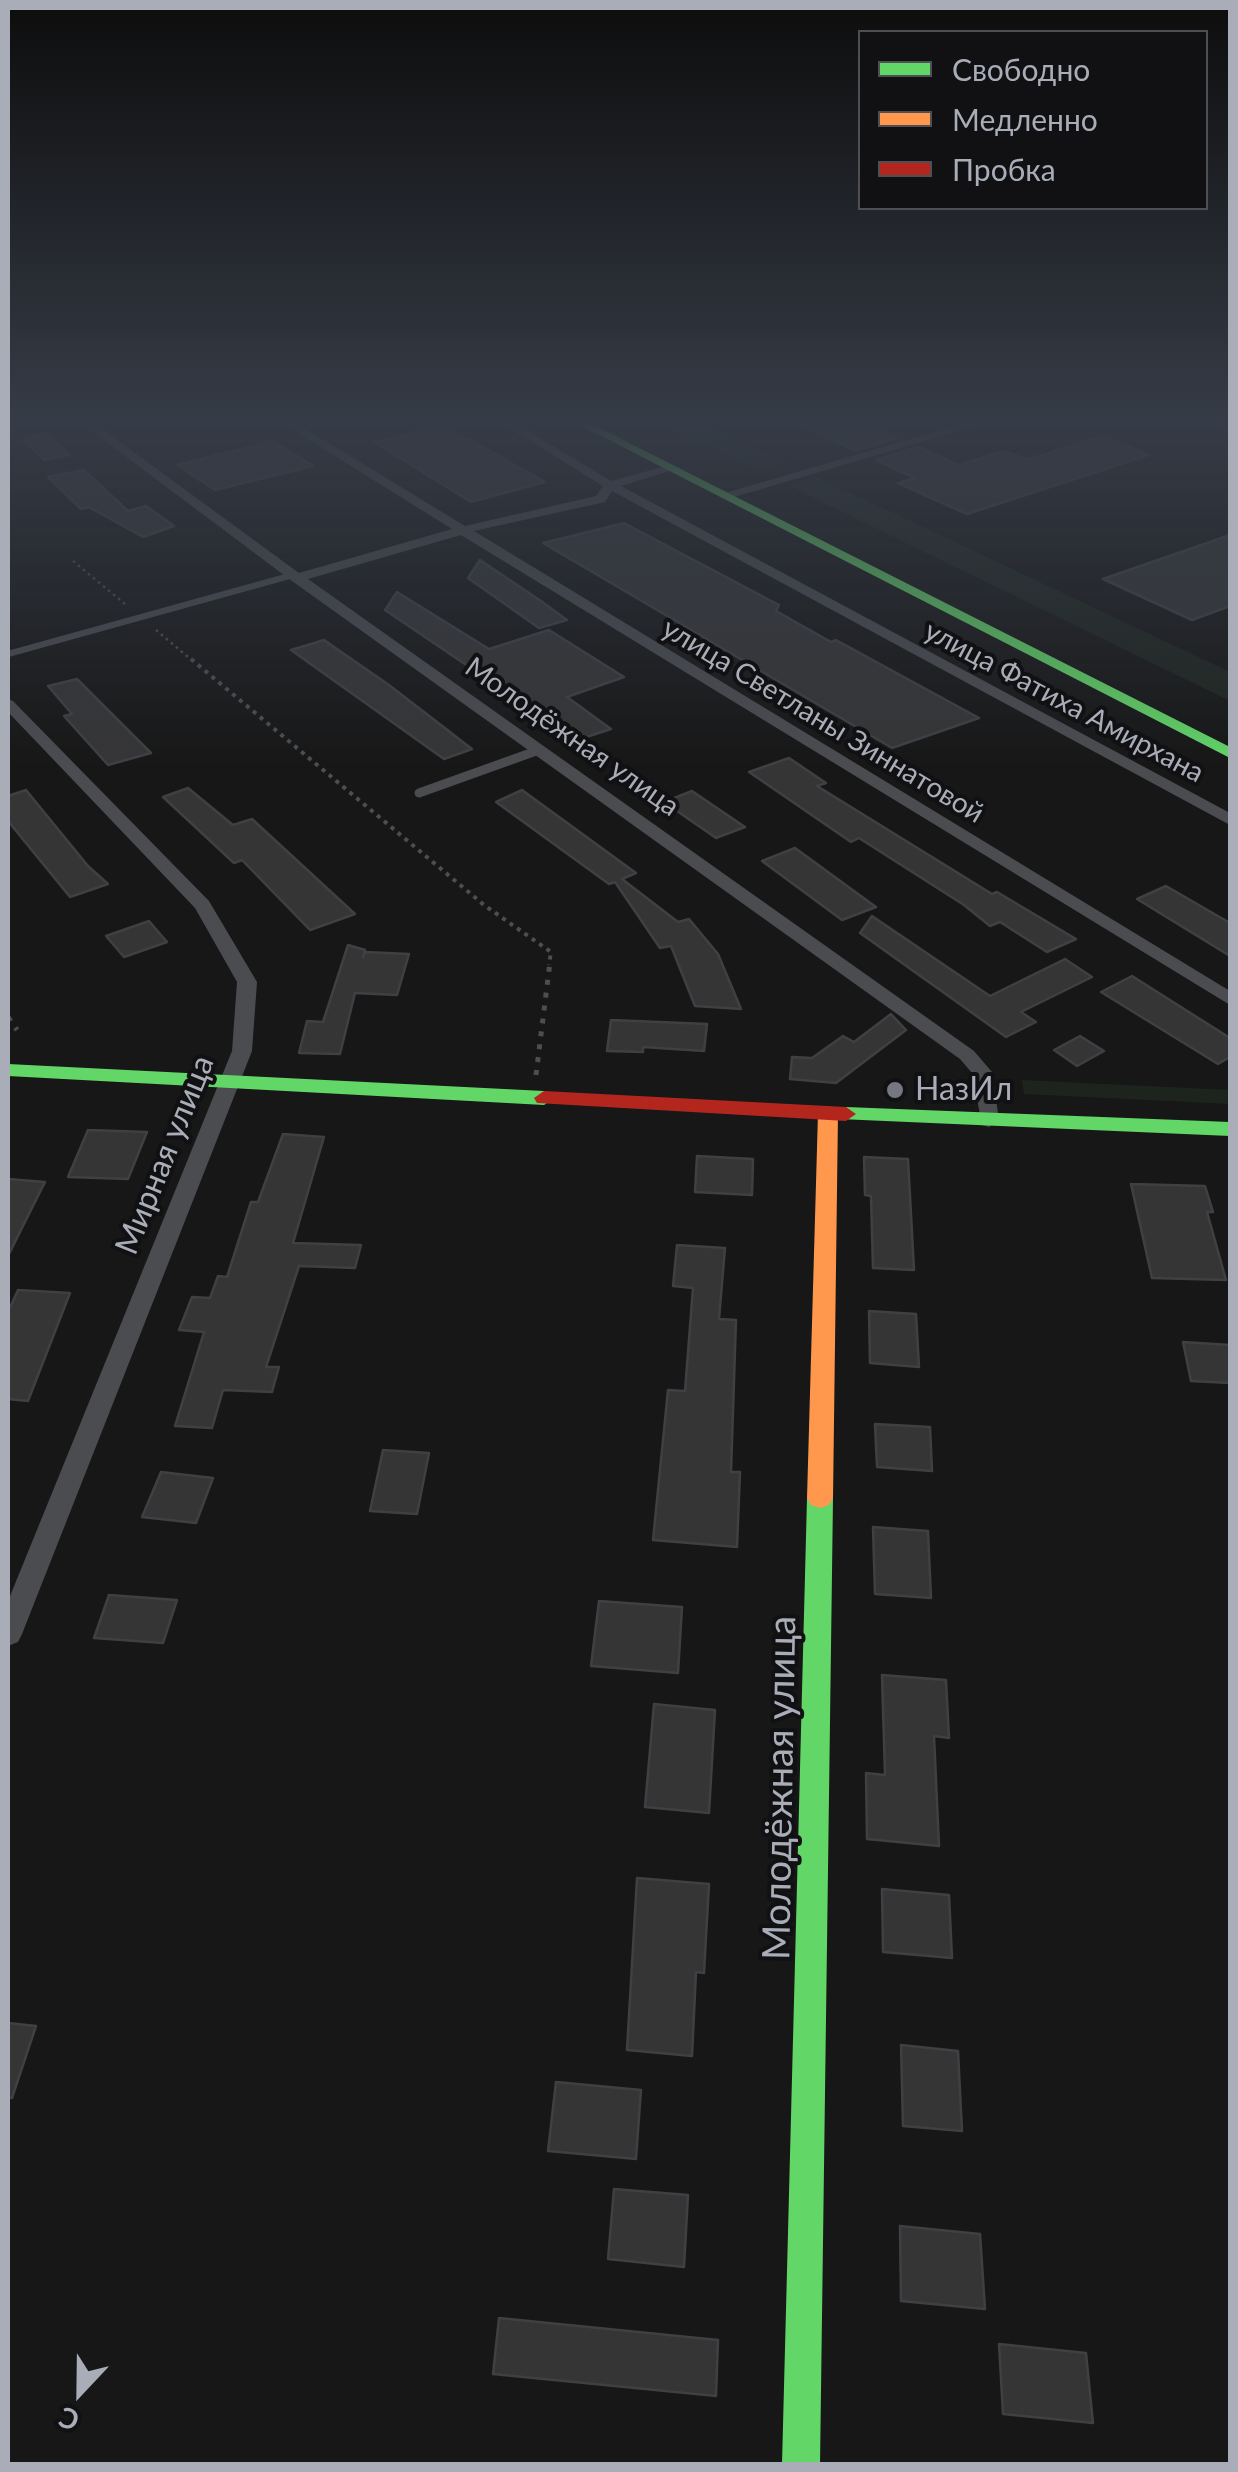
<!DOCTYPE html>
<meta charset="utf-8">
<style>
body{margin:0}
#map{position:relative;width:1238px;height:2472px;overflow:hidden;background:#171717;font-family:Lato,sans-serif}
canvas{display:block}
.frame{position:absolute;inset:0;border:10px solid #a8adb8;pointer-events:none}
.legend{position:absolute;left:858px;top:30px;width:350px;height:180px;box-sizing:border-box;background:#111113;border:2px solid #4d4f55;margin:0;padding:12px 18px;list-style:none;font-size:30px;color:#a8adb8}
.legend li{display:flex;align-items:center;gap:20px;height:50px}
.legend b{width:50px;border:2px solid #4d4f55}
.north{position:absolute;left:30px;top:2342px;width:100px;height:100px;-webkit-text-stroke:8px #111113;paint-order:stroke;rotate:202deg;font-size:28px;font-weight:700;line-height:40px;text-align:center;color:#a8adb8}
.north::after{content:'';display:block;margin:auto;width:35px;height:45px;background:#a8adb8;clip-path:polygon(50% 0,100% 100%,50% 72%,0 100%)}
</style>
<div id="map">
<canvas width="1238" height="2472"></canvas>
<div class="frame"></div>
<ul class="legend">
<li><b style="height:12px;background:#63d668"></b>Свободно</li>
<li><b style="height:12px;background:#ff974d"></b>Медленно</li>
<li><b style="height:12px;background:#b3261e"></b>Пробка</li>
</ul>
<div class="north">С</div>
</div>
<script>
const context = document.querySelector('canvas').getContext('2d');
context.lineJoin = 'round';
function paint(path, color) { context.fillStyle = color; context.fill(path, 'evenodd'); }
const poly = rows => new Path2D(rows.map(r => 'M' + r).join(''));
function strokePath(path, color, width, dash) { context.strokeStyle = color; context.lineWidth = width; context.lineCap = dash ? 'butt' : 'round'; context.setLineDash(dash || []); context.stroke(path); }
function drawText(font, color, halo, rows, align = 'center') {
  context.font = font + ' Lato,sans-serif'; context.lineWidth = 8; context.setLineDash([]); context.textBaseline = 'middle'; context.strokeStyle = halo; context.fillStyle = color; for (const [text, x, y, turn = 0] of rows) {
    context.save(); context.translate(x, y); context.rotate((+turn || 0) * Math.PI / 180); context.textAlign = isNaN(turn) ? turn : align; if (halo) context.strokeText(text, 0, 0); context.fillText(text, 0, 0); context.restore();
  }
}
const green = poly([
 [659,423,701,423,788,463,759,471],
 [815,476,1230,672,1230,701,787,485],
 [1022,1080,1230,1090,1230,1104,1024,1094]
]);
const building = poly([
 [795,423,863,423,898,438,856,451,795,423],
 [442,426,474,442,545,482,471,502,374,442,442,426],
 [47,433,70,455,44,460,22,439,47,433],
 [1102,436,1149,455,967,514,898,483,915,478,876,460,918,447,958,465,1004,451,1027,460,1102,436],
 [273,441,313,466,215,490,177,465,273,441],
 [84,470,128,511,146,506,174,526,143,537,89,507,81,509,48,477,84,470],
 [624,523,779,605,776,611,831,642,836,640,979,718,892,748,543,543,624,523],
 [1230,535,1230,606,1192,620,1103,579,1230,535],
 [480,560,541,601,567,620,539,628,468,578,480,560],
 [397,592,489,649,549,630,624,677,567,697,611,729,580,739,525,697,490,681,385,610,397,592],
 [324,640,389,685,472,749,444,759,291,650,324,640],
 [77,679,151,753,108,765,64,716,72,714,48,686,77,679],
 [789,758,826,783,817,786,992,894,997,892,1076,939,1047,952,1000,922,990,926,964,905,859,838,851,842,749,772,789,758],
 [188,788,233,825,252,819,355,914,310,930,242,860,234,863,163,797,188,788],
 [26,790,88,866,108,884,70,897,61,886,8,821,8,796,26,790],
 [522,790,636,873,622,879,678,922,689,919,718,954,741,1009,695,1006,671,946,660,948,615,882,609,884,496,802,522,790],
 [692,791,745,827,716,838,664,802,692,791],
 [795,848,876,907,842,920,762,861,795,848],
 [1166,886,1230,923,1230,956,1137,899,1166,886],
 [872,916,990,996,1065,959,1092,977,1021,1012,1036,1022,1006,1037,860,933,872,916],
 [149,921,167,942,124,957,106,936,149,921],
 [348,945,365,950,363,957,365,952,409,954,397,995,355,993,340,1054,299,1053,307,1021,323,1022,348,945],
 [1132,976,1230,1038,1230,1057,1218,1064,1101,992,1132,976],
 [891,1014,906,1030,836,1083,790,1079,792,1057,812,1058,843,1036,854,1042,891,1014],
 [611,1020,707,1024,704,1051,643,1047,643,1052,607,1051,611,1020],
 [1080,1036,1104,1051,1077,1066,1054,1050,1080,1036],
 [88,1130,147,1132,128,1179,68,1177,88,1130],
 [283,1134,324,1137,293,1243,361,1245,355,1268,299,1266,266,1367,279,1367,272,1392,223,1390,212,1428,175,1426,204,1332,179,1330,192,1297,210,1298,218,1276,227,1277,251,1202,258,1202,283,1134],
 [697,1156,753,1159,752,1195,695,1192,697,1156],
 [864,1157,908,1159,914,1270,873,1268,871,1196,865,1195,864,1157],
 [8,1179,45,1182,8,1256,8,1179],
 [1131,1184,1205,1186,1213,1212,1207,1212,1226,1280,1152,1278,1131,1184],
 [677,1245,725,1248,719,1319,736,1320,731,1472,740,1472,737,1547,653,1540,668,1390,685,1391,693,1288,673,1286,677,1245],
 [18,1290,70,1293,28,1401,8,1399,8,1312,18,1290],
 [869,1311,916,1314,919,1367,870,1363,869,1311],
 [1183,1342,1230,1345,1230,1383,1191,1381,1183,1342],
 [875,1424,930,1427,932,1471,877,1467,875,1424],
 [383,1450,429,1453,417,1514,370,1511,383,1450],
 [161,1472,213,1478,196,1523,142,1517,161,1472],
 [873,1527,928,1531,931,1598,875,1594,873,1527],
 [109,1595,177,1600,163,1643,94,1638,109,1595],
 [599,1601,682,1607,678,1673,591,1666,599,1601],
 [882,1675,946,1680,949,1738,934,1736,939,1846,867,1839,866,1773,885,1775,882,1675],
 [654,1704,715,1710,709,1813,645,1807,654,1704],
 [637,1878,709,1884,704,1973,696,1972,692,2056,627,2050,637,1878],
 [882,1889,949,1895,952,1958,883,1952,882,1889],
 [8,2023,36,2026,12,2098,8,2097,8,2023],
 [901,2045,958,2051,962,2131,903,2126,901,2045],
 [556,2082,641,2090,636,2159,548,2151,556,2082],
 [614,2189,688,2195,684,2267,608,2259,614,2189],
 [900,2226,980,2234,985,2309,901,2301,900,2226],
 [499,2318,718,2340,716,2396,493,2374,499,2318],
 [999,2344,1086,2353,1093,2423,1003,2414,999,2344]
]);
const pathFar2 = poly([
 [73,561,125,604],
 [156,630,194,662]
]);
const pathFar1 = poly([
 [191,659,484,905,551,952,549,965]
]);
const path = poly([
 [8,1017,17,1030],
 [536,1075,550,962]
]);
const laneFar1 = poly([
 [726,496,976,423],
 [8,654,293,575]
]);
const lane = poly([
 [419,793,539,750]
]);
const street = poly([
 [81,423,94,423,299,573,452,529,282,423,296,423,465,526,596,496,603,486,501,423,515,423,611,481,673,464,673,470,621,486,1230,813,1230,825,612,491,605,502,474,531,1230,991,1230,1005,461,535,308,579,974,1051,992,1072,999,1120,989,1127,982,1125,972,1073,960,1059,292,581,81,423],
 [8,699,13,701,209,901,257,982,252,1051,22,1634,18,1642,8,1646,8,1601,232,1051,237,982,195,908,8,712,8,699]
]);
const fast = poly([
 [576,423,590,423,1230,747,1230,758,576,423],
 [8,1064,544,1091,554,1098,544,1105,8,1076,8,1064],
 [846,1107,1230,1122,1230,1136,839,1119,836,1114,839,1109,846,1107],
 [820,1488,829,1491,833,1498,820,2464,782,2464,807,1498,811,1491,820,1488]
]);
const slow = poly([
 [828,1106,838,1113,833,1498,829,1505,820,1508,811,1505,807,1498,818,1113,828,1106]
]);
const jam = poly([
 [544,1091,846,1107,856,1114,846,1121,537,1103,534,1098,544,1091]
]);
const markers = [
 [895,1090,10,"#757880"]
];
const farStreetnames = [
 ["улица Фатиха Амирхана",1064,702,28],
 ["улица Светланы Зиннатовой",823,721,31],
 ["Молодёжная улица",572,737,35]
];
const poiNames = [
 ["НазИл",915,1090]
];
const streetNames = [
 ["Мирная улица",165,1155,-68]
];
const nearStreetnames = [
 ["Молодёжная улица",780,1788,-89]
];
paint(green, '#1d241e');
paint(building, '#353536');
strokePath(building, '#3f4043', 2.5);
strokePath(pathFar2, '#4d4e52', 2.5, [2.5, 4]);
strokePath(pathFar1, '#4d4e52', 4, [4, 5]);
strokePath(path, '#4d4e52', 5, [5, 8]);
strokePath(laneFar1, '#4b4c50', 6);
strokePath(lane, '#4b4c50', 9);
paint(street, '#4b4c50');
paint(fast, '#63d668');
paint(slow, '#ff974d');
paint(jam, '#b3261e');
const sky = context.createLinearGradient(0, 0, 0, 769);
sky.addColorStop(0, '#0d0d0d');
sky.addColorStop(0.55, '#363c47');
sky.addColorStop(1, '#363c4700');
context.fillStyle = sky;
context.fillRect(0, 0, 1238, 769);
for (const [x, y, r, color] of markers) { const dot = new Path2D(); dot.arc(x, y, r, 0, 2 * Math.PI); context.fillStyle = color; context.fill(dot); strokePath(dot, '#111113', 4); }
drawText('28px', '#a8adb8', '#111113', farStreetnames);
drawText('32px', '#a8adb8', '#111113', poiNames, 'left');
drawText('32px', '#a8adb8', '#111113', streetNames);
drawText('38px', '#a8adb8', '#111113', nearStreetnames);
</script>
